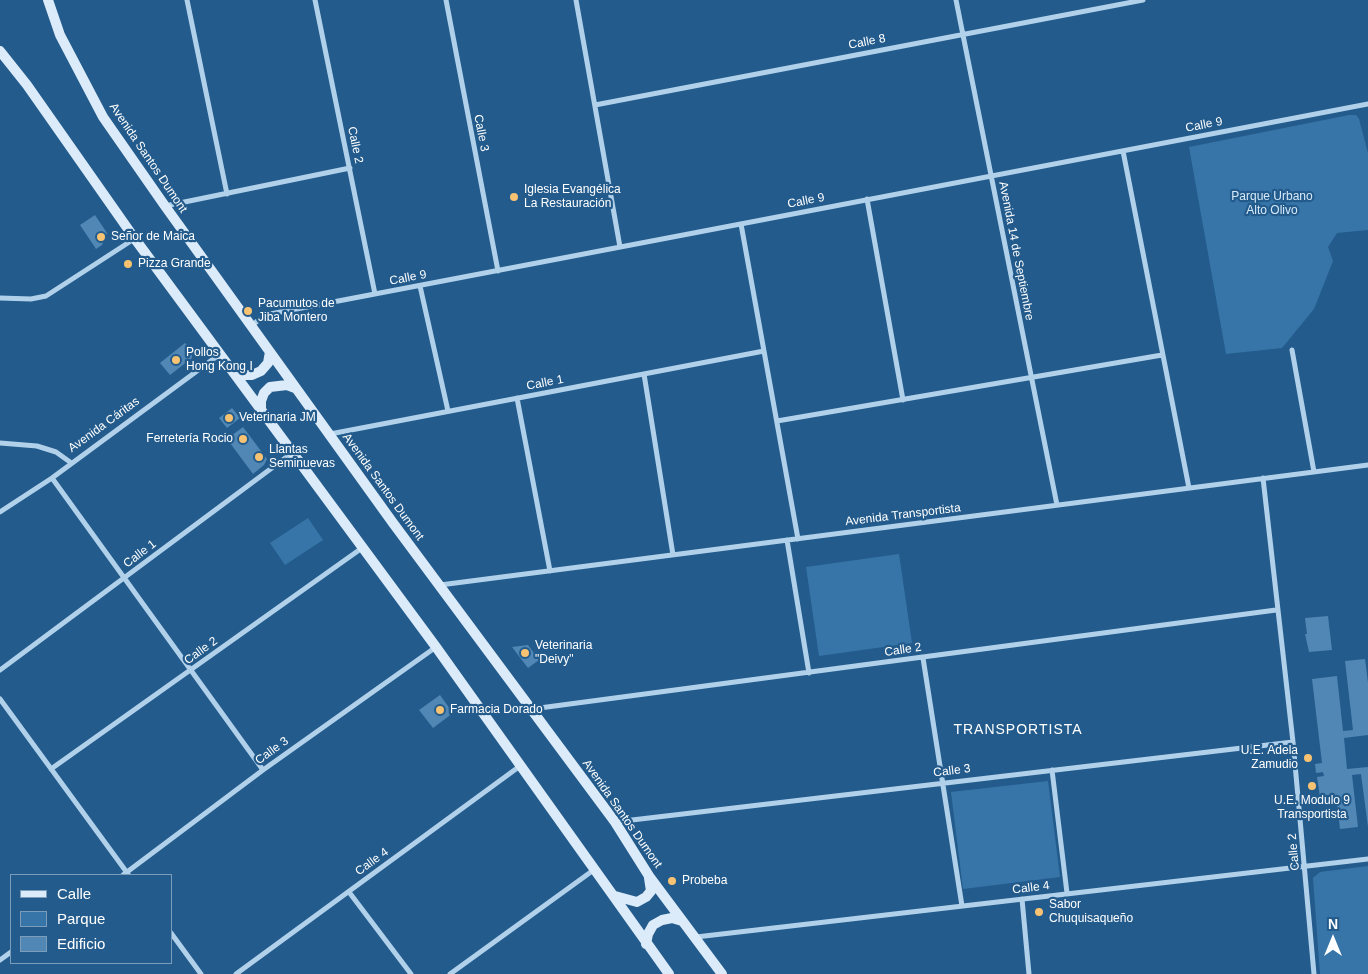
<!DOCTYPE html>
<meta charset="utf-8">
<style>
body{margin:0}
#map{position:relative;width:1368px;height:974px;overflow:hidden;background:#235b8c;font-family:Arial,sans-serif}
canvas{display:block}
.legend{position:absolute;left:10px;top:874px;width:162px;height:90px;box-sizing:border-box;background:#235b8c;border:1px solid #7b9dba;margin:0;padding:6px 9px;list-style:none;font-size:15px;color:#fff}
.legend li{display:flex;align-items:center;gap:10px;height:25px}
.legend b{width:25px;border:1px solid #7b9dba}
.north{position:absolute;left:1308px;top:914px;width:50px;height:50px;-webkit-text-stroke:4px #235b8c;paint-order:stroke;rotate:0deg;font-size:14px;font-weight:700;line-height:20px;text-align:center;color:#fff}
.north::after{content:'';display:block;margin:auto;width:18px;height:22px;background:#fff;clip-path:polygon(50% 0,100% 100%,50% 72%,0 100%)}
</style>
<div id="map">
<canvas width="1368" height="974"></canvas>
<ul class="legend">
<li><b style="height:6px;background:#dcebf9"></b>Calle</li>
<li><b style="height:14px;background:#3775a9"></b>Parque</li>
<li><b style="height:14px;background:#5087b5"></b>Edificio</li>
</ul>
<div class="north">N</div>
</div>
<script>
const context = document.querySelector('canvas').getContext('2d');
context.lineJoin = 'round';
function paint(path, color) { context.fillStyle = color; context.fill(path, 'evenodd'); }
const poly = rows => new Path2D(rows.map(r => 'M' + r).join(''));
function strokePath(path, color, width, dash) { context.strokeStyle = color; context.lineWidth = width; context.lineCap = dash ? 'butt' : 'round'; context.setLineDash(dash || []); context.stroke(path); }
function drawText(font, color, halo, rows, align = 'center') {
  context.font = font + ' Arial,sans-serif'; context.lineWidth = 4.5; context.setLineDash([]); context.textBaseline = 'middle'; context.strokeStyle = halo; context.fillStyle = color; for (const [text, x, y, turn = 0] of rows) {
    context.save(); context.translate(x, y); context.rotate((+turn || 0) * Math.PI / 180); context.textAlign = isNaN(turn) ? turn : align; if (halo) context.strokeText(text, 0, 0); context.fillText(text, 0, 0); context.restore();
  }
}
const green = poly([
 [1349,115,1356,115,1359,119,1368,153,1368,230,1337,233,1328,247,1333,261,1314,309,1282,348,1226,354,1189,147],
 [308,518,323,540,285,565,270,543],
 [899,554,912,643,819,656,806,567],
 [1048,781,1060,877,963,889,951,792],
 [1368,866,1368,974,1320,974,1313,878,1320,872]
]);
const building = poly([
 [95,215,107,233,102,245,96,249,80,225],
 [185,343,192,351,192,358,170,375,160,363],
 [232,408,240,418,227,428,219,418],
 [243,427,267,459,264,465,253,474,227,439],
 [1328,616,1332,650,1309,652,1305,634,1307,634,1305,618],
 [528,645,539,660,528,668,512,647],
 [1365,659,1368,683,1368,735,1344,738,1347,769,1368,767,1368,827,1361,774,1352,775,1358,827,1340,829,1336,795,1320,797,1317,777,1324,776,1323,772,1316,773,1315,764,1322,763,1312,679,1337,676,1343,731,1353,730,1345,661],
 [440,695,453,713,433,728,419,710]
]);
const minor = poly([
 [187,0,227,194],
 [315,0,375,294],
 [446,0,498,271],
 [576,0,620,247],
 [956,0,1057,505],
 [595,105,1143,0],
 [1123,151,1189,488],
 [867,199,903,400],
 [165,206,350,168],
 [741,224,798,539],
 [420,286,448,411],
 [0,298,31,299,46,296,134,239],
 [251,326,265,315,1368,104],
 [1292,350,1314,472],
 [644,374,673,555],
 [517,398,550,571],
 [777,421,1162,355],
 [330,434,764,351],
 [0,443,37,446,56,452,70,462],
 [52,478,263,770],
 [1263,478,1293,742,1314,974],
 [0,512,52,478,220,354],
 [787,540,809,673],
 [440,585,1368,465],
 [923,658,962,906],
 [0,670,292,453],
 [0,699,128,874],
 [532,709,1276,610],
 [51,769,362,548],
 [1052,770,1067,893],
 [615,822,1293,742],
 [123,875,263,770,436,647],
 [349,892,411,974],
 [1022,899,1029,974],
 [171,933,201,974],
 [696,937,1368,859],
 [0,960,11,952],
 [236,974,520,766],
 [450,974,595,869]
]);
const secondary = poly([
 [48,0,60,35,103,117,165,206,393,523,615,822,649,876,722,974],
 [0,51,27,85,135,239,436,647,669,974],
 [232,370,241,375,252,375,261,371,268,363,270,352],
 [261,410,261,401,264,393,270,387,287,385,295,388],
 [615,896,637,902,646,897,651,891,649,878],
 [646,944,648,934,653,925,662,920,672,918,682,921]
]);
const markers = [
 [514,197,5,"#f7c373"],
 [101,237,5,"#f7c373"],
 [128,264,5,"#f7c373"],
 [248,311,5,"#f7c373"],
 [176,360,5,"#f7c373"],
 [229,418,5,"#f7c373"],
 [243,439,5,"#f7c373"],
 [259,457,5,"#f7c373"],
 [525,653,5,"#f7c373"],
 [440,710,5,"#f7c373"],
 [1308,758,5,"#f7c373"],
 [1312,786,5,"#f7c373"],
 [672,881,5,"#f7c373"],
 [1039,912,5,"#f7c373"]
];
const streetNames = [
 ["Calle 8",867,42,-11],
 ["Calle 9",1204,125,-11],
 ["Calle 3",481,133,79],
 ["Calle 2",355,145,78],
 ["Avenida Santos Dumont",148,158,56],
 ["Calle 9",806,201,-11],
 ["Avenida 14 de Septiembre",1016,251,79],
 ["Calle 9",408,278,-11],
 ["Calle 1",545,383,-11],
 ["Avenida Cáritas",104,425,-36],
 ["Avenida Santos Dumont",383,487,54],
 ["Avenida Transportista",903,515,-7],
 ["Calle 1",140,554,-37],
 ["Calle 2",903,650,-8],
 ["Calle 2",201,651,-36],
 ["Calle 3",272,751,-36],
 ["Calle 3",952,771,-7],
 ["Avenida Santos Dumont",622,814,55],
 ["Calle 2",1294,852,-95],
 ["Calle 4",372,862,-36],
 ["Calle 4",1031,888,-7]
];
const poiNames = [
 ["Iglesia Evangélica",524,190],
 ["La Restauración",524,204],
 ["Señor de Maica",111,237],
 ["Pizza Grande",138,264],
 ["Pacumutos de",258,304],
 ["Jiba Montero",258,318],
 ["Pollos",186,353],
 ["Hong Kong I",186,367],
 ["Veterinaria JM",239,418],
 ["Ferretería Rocio",233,439,"right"],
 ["Llantas",269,450],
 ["Seminuevas",269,464],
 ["Veterinaria",535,646],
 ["\"Deivy\"",535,660],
 ["Farmacia Dorado",450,710],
 ["U.E. Adela",1298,751,"right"],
 ["Zamudio",1298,765,"right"],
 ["U.E. Modulo 9",1312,801,"center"],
 ["Transportista",1312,815,"center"],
 ["Probeba",682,881],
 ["Sabor",1049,905],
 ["Chuquisaqueño",1049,919]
];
const parkNames = [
 ["Parque Urbano",1272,197],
 ["Alto Olivo",1272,211]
];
const neighbourhoodNames = [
 ["TRANSPORTISTA",1018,730]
];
paint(green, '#3775a9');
paint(building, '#5087b5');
strokePath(minor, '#b1d1eb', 5);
strokePath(secondary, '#dcebf9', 10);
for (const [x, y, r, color] of markers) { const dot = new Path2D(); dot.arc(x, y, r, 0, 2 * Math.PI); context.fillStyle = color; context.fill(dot); strokePath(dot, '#235b8c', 2); }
drawText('12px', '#fff', '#235b8c', streetNames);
drawText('12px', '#fff', '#235b8c', poiNames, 'left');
drawText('12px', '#d5e9f8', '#235b8c', parkNames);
context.letterSpacing = '1px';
drawText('14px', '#fff', '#235b8c', neighbourhoodNames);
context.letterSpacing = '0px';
</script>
